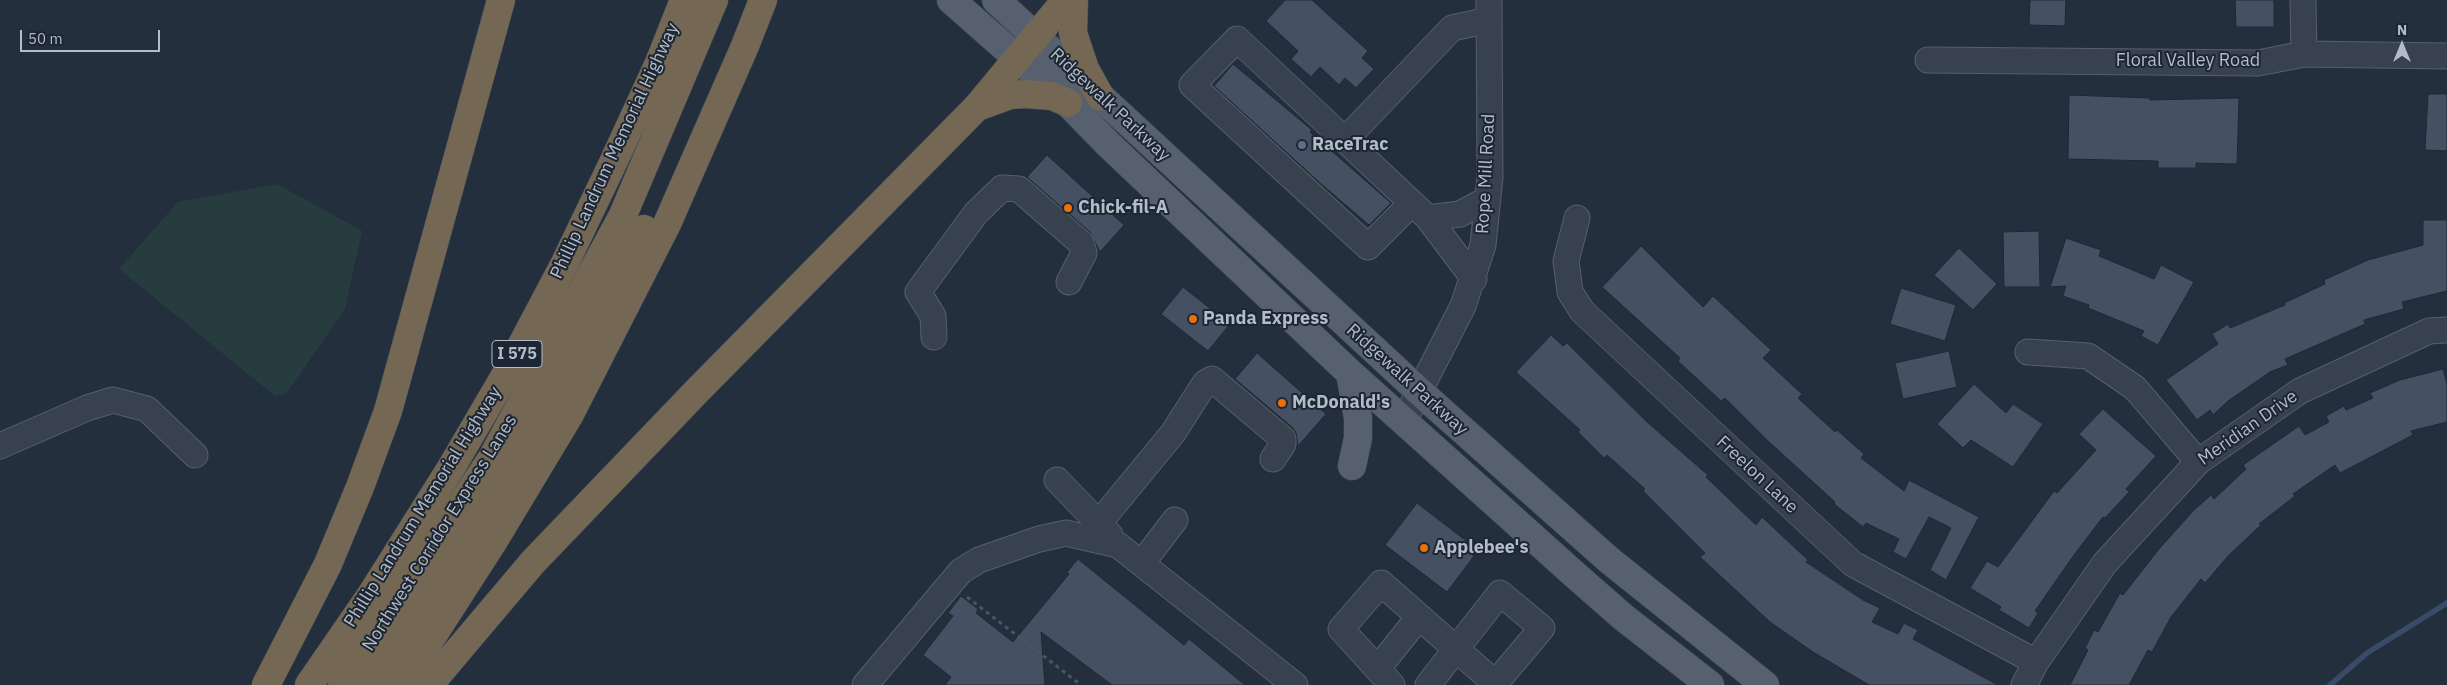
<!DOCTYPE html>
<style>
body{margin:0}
#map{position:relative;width:2447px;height:685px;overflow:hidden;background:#242f3e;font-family:"IBM Plex Sans",sans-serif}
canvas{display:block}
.north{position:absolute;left:2377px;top:20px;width:50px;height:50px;-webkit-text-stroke:4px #1d2633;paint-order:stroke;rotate:0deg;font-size:14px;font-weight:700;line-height:20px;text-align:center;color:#b4bcc9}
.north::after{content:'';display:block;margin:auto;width:18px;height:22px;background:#b4bcc9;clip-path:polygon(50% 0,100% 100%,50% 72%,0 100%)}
.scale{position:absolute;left:20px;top:30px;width:140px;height:22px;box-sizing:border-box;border:2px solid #b4bcc9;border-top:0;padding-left:6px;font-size:15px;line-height:18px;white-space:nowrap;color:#b4bcc9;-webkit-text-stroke:4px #1d2633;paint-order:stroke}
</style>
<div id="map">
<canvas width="2447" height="685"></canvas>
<div class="north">N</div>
<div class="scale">50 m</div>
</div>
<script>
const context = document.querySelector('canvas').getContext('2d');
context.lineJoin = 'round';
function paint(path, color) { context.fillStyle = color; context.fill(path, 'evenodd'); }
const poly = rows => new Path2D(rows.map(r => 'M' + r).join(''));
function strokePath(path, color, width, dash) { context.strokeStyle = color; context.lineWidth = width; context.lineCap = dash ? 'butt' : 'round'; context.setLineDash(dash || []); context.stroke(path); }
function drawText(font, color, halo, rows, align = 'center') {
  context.font = font + ' "IBM Plex Sans",sans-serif'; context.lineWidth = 4; context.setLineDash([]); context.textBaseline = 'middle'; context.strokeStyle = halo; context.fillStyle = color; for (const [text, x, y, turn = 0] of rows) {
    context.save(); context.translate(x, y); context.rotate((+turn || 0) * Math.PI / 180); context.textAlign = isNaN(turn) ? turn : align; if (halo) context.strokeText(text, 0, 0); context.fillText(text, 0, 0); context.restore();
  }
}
const green = poly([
 [277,184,362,231,345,309,286,394,275,396,119,269,178,202]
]);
const stream = poly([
 [2330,685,2367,653,2447,603]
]);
const building = poly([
 [1285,0,1312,0,1368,51,1362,58,1374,69,1356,88,1345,78,1339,85,1320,67,1311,77,1291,59,1298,51,1266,21,1285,0],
 [2030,0,2066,0,2065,26,2029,25,2030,0],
 [2235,0,2274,0,2274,27,2236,27,2235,0],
 [1233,64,1312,130,1310,132,1391,203,1369,225,1319,182,1214,86,1233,64],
 [2428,94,2447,94,2447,151,2425,150,2428,94],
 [2069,95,2150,98,2150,100,2239,98,2237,164,2196,163,2196,168,2158,168,2158,161,2068,159,2069,95],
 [1047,155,1124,225,1100,252,1090,232,1027,177,1047,155],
 [2423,220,2447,220,2447,291,2402,302,2404,309,2364,320,2365,324,2285,359,2288,365,2270,372,2228,401,2213,415,2210,410,2197,420,2166,380,2218,344,2212,334,2228,324,2230,328,2285,305,2284,303,2325,284,2324,280,2368,260,2423,245,2423,220],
 [2039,231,2040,287,2004,287,2003,232,2039,231],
 [2066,238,2101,250,2099,256,2154,279,2161,265,2194,282,2158,345,2141,336,2144,331,2088,308,2089,305,2063,296,2066,286,2050,287,2066,238],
 [1641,246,1703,307,1713,296,1771,350,1763,358,1802,394,1798,398,1835,432,1837,430,1864,454,1861,458,1904,491,1909,480,1979,517,1946,580,1930,570,1951,528,1929,517,1906,559,1893,552,1899,539,1866,523,1863,527,1834,504,1835,502,1768,441,1725,398,1721,401,1678,361,1680,358,1602,287,1641,246],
 [1959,248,1997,284,1973,310,1934,275,1959,248],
 [1183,287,1230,324,1208,351,1161,314,1183,287],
 [1901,288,1956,305,1945,341,1890,324,1901,288],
 [1551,335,1563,346,1567,343,1647,422,1708,475,1706,477,1756,525,1762,517,1808,560,1806,562,1863,600,1880,608,1872,622,1898,634,1904,623,1918,630,1913,639,1998,685,1869,685,1813,652,1770,622,1700,557,1705,553,1643,491,1645,489,1607,455,1604,458,1578,432,1580,430,1516,372,1551,335],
 [1949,351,1957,387,1903,399,1895,363,1949,351],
 [1257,353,1326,414,1298,446,1296,433,1293,428,1235,379,1257,353],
 [2443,369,2447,384,2447,422,2411,431,2413,435,2340,473,2335,465,2293,494,2295,496,2259,524,2261,525,2229,555,2205,583,2201,579,2171,617,2152,652,2148,650,2129,685,2070,685,2088,650,2085,648,2094,630,2098,632,2120,593,2123,595,2159,549,2193,511,2211,495,2214,499,2246,469,2243,465,2299,426,2305,435,2329,422,2326,416,2344,406,2346,410,2373,398,2370,393,2400,380,2443,369],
 [1974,384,2006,413,2013,404,2043,424,2013,467,1971,440,1963,448,1937,424,1974,384],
 [2103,409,2156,456,2126,489,2129,492,2105,518,2103,517,2074,555,2035,611,2038,613,2029,628,1999,610,2001,607,1970,588,1987,561,1998,567,2054,491,2057,493,2096,450,2079,434,2103,409],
 [1417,503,1469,543,1464,549,1474,556,1447,592,1385,545,1417,503],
 [1078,559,1184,645,1189,639,1245,685,1112,685,1041,632,1045,685,945,685,951,677,923,655,953,616,948,613,961,596,978,609,976,613,1013,642,1069,574,1067,572,1078,559]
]);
const path = poly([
 [967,597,1081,685]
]);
const minor = poly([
 [2303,0,2304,54],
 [1928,60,2258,63,2304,54,2447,56],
 [1345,140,1237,39,1192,85,1368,247,1412,203],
 [1428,218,1460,214,1488,199],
 [1577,218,1566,261,1570,292,1582,311,1853,564,2036,662],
 [1474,279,1428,218,1345,140,1452,28,1489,20],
 [934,337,933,316,918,292,976,213,1002,188,1019,189,1081,243,1084,253,1069,282],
 [2028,352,2088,356,2135,388,2198,462],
 [1404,421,1463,306,1483,245,1490,177,1489,0],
 [0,446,87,408,113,400,147,409,195,455],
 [1057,480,1110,535],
 [1099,523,1173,433,1205,383,1212,379,1283,439,1283,444,1273,459],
 [1142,563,1175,520],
 [1378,668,1419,617],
 [865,685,961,571,979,560,1039,539,1066,533,1118,545,1295,685],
 [1392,685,1341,629,1381,583,1456,649,1500,593,1542,628,1494,685],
 [1428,685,1456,649,1495,683],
 [2024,685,2036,662,2105,563,2198,462,2300,391,2429,331,2447,330]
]);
const major = poly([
 [951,0,1068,103,1108,144,1350,373,1574,574,1623,617,1710,685],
 [996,0,1421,393,1609,560,1765,685],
 [1350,373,1358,418,1358,438,1352,466]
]);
const highway = poly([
 [1074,0,1073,33,1085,69,1100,96],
 [977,107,1010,95,1025,94,1052,96,1068,103],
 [266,685,328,564,360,487,388,411,501,0],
 [309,685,371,595,451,468,510,367,564,265,612,165,659,63,684,0],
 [342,685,492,458,552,347,623,215,714,0],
 [372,685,510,475,644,229],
 [401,685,493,542,570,414,667,224,745,46,763,0],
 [429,685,533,562,697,391,977,107,1066,0]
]);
const markers = [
 [1302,145,5,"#5c6f8a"],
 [1068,208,5,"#e8710a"],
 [1193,319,5,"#e8710a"],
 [1282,403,5,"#e8710a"],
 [1424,548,5,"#e8710a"]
];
const shields = [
 [517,354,50]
];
const shieldNames = [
 ["I 575",517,354]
];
const streetNames = [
 ["Floral Valley Road",2188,61],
 ["Ridgewalk Parkway",1110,105,43],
 ["Phillip Landrum Memorial Highway",615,151,-65],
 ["Rope Mill Road",1486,174,-87],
 ["Ridgewalk Parkway",1407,380,42],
 ["Meridian Drive",2248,428,-35],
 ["Freelon Lane",1757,475,43],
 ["Phillip Landrum Memorial Highway",423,507,-58],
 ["Northwest Corridor Express Lanes",440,533,-58]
];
const poiNames = [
 ["RaceTrac",1312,145],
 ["Chick-fil-A",1078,208],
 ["Panda Express",1203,319],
 ["McDonald's",1292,403],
 ["Applebee's",1434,548]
];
paint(green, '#263c3f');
strokePath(stream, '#394c67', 5.5);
paint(building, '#455162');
strokePath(building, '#1f2835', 1);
strokePath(minor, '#565f6c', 27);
strokePath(major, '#414a57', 29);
strokePath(highway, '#434c59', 29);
strokePath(path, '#44595c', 3, [4, 4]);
strokePath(minor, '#38414e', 25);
strokePath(major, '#56606e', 28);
strokePath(highway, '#746855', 28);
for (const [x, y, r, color] of markers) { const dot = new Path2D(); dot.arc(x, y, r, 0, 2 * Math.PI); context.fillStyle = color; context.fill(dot); strokePath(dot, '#1d2633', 2); }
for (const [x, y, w] of shields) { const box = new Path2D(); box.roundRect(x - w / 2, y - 13.5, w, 27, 4); context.fillStyle = '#1d2633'; context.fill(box); strokePath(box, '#b4bcc9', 1); }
drawText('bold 16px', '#b4bcc9', null, shieldNames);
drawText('18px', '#b4bcc9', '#1d2633', streetNames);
drawText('bold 18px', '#b4bcc9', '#1d2633', poiNames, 'left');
</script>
